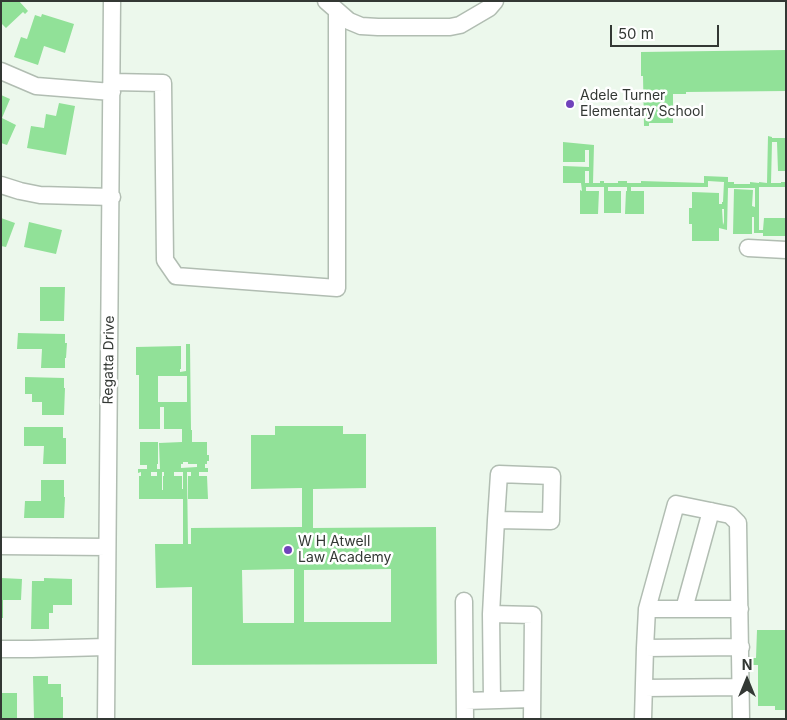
<!DOCTYPE html>
<style>
body{margin:0}
#map{position:relative;width:787px;height:720px;overflow:hidden;background:#ecf8ec;font-family:Inter,sans-serif}
canvas{display:block}
.frame{position:absolute;inset:0;border:2px solid #333834;pointer-events:none}
.north{position:absolute;left:722px;top:655px;width:50px;height:50px;-webkit-text-stroke:4px #fff;paint-order:stroke;rotate:0deg;font-size:14px;font-weight:700;line-height:20px;text-align:center;color:#333834}
.north::after{content:'';display:block;margin:auto;width:18px;height:22px;background:#333834;clip-path:polygon(50% 0,100% 100%,50% 72%,0 100%)}
.scale{position:absolute;left:610px;top:25px;width:109px;height:22px;box-sizing:border-box;border:2px solid #333834;border-top:0;padding-left:6px;font-size:15px;line-height:18px;white-space:nowrap;color:#333834;-webkit-text-stroke:4px #fff;paint-order:stroke}
</style>
<div id="map">
<canvas width="787" height="720"></canvas>
<div class="frame"></div>
<div class="north">N</div>
<div class="scale">50 m</div>
</div>
<script>
const context = document.querySelector('canvas').getContext('2d');
context.lineJoin = 'round';
function paint(path, color) { context.fillStyle = color; context.fill(path, 'evenodd'); }
const poly = rows => new Path2D(rows.map(r => 'M' + r).join(''));
function strokePath(path, color, width, dash) { context.strokeStyle = color; context.lineWidth = width; context.lineCap = dash ? 'butt' : 'round'; context.setLineDash(dash || []); context.stroke(path); }
function drawText(font, color, halo, rows, align = 'center') {
  context.font = font + ' Inter,sans-serif'; context.lineWidth = 5; context.setLineDash([]); context.textBaseline = 'middle'; context.strokeStyle = halo; context.fillStyle = color; for (const [text, x, y, turn = 0] of rows) {
    context.save(); context.translate(x, y); context.rotate((+turn || 0) * Math.PI / 180); context.textAlign = isNaN(turn) ? turn : align; if (halo) context.strokeText(text, 0, 0); context.fillText(text, 0, 0); context.restore();
  }
}
const building = poly([
 [1,1,19,1,28,11,25,14,23,12,6,28,1,23],
 [42,14,74,24,65,53,44,46,38,65,14,57,21,37,27,39,35,15,41,17],
 [786,50,786,91,686,92,686,94,673,94,673,123,649,123,649,126,644,126,643,76,641,76,641,52],
 [1,95,10,99,2,118,16,125,7,145,1,143],
 [59,103,75,106,66,155,27,148,31,126,44,128,46,114,56,116],
 [768,136,772,137,772,138,786,138,786,171,778,171,777,142,772,142,771,183,781,183,781,182,786,182,786,187,759,187,759,230,763,230,764,218,786,218,786,236,763,236,763,233,754,233,754,217,752,217,752,234,733,234,734,189,753,190,752,206,755,207,755,188,728,188,727,230,719,228,719,241,692,241,692,224,689,224,689,208,692,208,692,192,719,193,719,204,722,204,722,202,723,202,724,182,708,181,708,187,631,187,631,191,644,191,644,214,625,214,626,191,627,191,627,187,608,187,608,191,621,191,621,213,604,213,604,187,586,187,586,191,599,191,598,214,580,214,580,190,582,191,581,183,563,183,563,166,589,167,589,150,585,150,585,162,563,162,563,142,594,145,593,183,600,183,600,181,604,181,604,183,618,183,618,181,627,181,627,183,641,183,641,181,704,183,704,176,728,177,728,182,734,182,734,184,750,184,750,182,759,183,759,182,767,183],
 [585,171,589,171,589,183,585,183],
 [722,209,724,209,724,222,723,225],
 [1,218,15,223,6,247,1,246],
 [29,222,62,230,56,254,24,247],
 [40,287,65,287,64,321,40,321],
 [18,333,65,334,65,343,67,343,66,358,65,358,65,368,41,368,42,349,17,349],
 [186,344,190,344,191,430,192,430,192,442,207,442,207,455,209,455,209,461,207,461,207,464,205,464,205,468,208,468,208,472,199,472,199,476,207,476,208,499,188,499,188,476,191,476,191,472,187,472,188,544,191,544,191,528,302,527,302,488,251,489,251,435,275,435,275,426,343,426,343,434,366,434,366,488,313,489,313,528,436,527,437,664,192,665,192,587,156,588,155,544,183,544,183,499,139,499,139,476,141,476,141,472,138,473,138,469,147,469,147,465,140,465,140,442,158,442,158,464,157,464,157,469,160,469,159,443,182,442,182,429,164,429,164,407,160,407,160,429,139,429,139,375,136,375,136,347,181,346,181,369,180,369,180,372,186,371],
 [158,376,187,376,187,402,158,402],
 [183,462,188,462,188,464,197,464,197,467,181,468,181,464,183,464],
 [151,472,157,472,157,476,151,476],
 [162,472,164,472,164,476,163,476,163,490,162,490],
 [174,472,183,472,183,489,182,489,182,476,174,476],
 [294,569,294,623,243,623,242,570],
 [391,569,391,622,304,622,304,570],
 [25,377,64,378,64,388,65,388,64,415,42,415,42,402,32,402,32,394,25,394],
 [24,427,63,427,63,438,66,438,66,464,43,464,44,446,24,446],
 [41,480,64,480,64,497,65,497,64,518,24,518,25,501,41,501],
 [1,578,22,579,21,600,3,600,3,618,1,618],
 [44,578,72,579,72,605,53,605,53,613,49,613,49,629,31,629,32,581,44,581],
 [757,630,786,630,786,710,775,710,775,706,758,706,758,665,750,665,750,658,756,658],
 [33,676,48,676,48,684,61,684,61,697,63,697,63,719,34,719],
 [1,693,17,693,17,719,1,719]
]);
const minor = poly([
 [326,1,349,21,361,26,378,27,450,27,460,25,489,8,495,1],
 [1,71,36,86,112,92],
 [112,82,163,83,165,260,176,276,337,288,337,11],
 [1,185,20,191,40,195,112,197],
 [748,248,786,250],
 [1,546,107,547],
 [464,601,465,719],
 [647,609,740,609],
 [684,609,711,511],
 [491,614,496,520,499,474,552,476,551,521,496,520],
 [645,648,741,647],
 [1,649,32,649,106,647],
 [644,688,741,687],
 [492,700,491,614,533,615,532,719],
 [465,701,532,699],
 [106,719,112,1],
 [643,719,645,648,647,609,676,504,730,515,738,523,741,719]
]);
const markers = [
 [570,104,5,"#7043bb"],
 [288,550,5,"#7043bb"]
];
const poiNames = [
 ["Adele Turner",580,96],
 ["Elementary School",580,112],
 ["W H Atwell",298,542],
 ["Law Academy",298,558]
];
const streetNames = [
 ["Regatta Drive",109,360,-89]
];
paint(building, '#91e198');
strokePath(minor, '#b1bdb2', 19);
strokePath(minor, '#fff', 16);
for (const [x, y, r, color] of markers) { const dot = new Path2D(); dot.arc(x, y, r, 0, 2 * Math.PI); context.fillStyle = color; context.fill(dot); strokePath(dot, '#fff', 2); }
drawText('14px', '#333834', '#fff', poiNames, 'left');
drawText('14px', '#333834', '#fff', streetNames);
</script>
